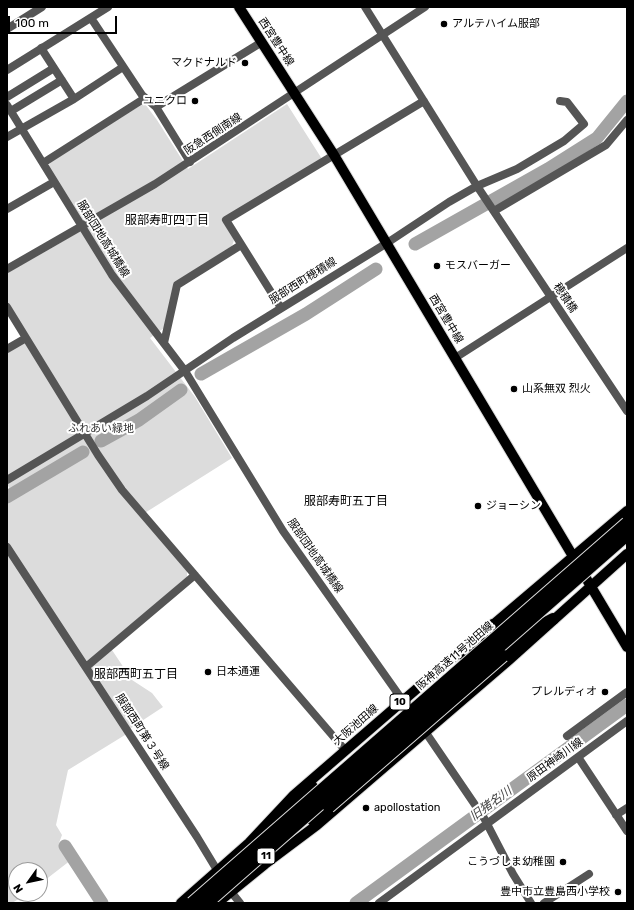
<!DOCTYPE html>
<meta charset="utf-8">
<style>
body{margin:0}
#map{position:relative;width:634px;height:910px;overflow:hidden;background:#fff;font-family:Rubik,sans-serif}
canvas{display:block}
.frame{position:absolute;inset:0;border:8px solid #000;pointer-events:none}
.north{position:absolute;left:8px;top:862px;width:40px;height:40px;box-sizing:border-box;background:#fff;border:1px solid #999;border-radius:50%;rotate:237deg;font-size:11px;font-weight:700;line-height:16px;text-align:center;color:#000}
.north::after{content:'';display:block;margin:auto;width:14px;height:18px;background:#000;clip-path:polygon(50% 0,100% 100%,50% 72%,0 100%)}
.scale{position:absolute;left:8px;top:16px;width:109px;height:18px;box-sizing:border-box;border:2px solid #000;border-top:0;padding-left:5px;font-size:12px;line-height:14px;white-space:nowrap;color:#000;-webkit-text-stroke:3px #fff;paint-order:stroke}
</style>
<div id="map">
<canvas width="634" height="910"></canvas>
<div class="frame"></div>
<div class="north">N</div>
<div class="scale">100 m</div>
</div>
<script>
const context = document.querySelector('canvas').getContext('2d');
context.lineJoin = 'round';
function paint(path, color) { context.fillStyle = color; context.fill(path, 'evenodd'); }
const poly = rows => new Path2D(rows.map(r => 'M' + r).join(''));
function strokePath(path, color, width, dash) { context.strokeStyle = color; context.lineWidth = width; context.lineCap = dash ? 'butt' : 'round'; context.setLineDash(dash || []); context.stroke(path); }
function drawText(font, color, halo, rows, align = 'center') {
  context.font = font + ' Rubik,"Noto Sans JP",sans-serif'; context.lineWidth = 4; context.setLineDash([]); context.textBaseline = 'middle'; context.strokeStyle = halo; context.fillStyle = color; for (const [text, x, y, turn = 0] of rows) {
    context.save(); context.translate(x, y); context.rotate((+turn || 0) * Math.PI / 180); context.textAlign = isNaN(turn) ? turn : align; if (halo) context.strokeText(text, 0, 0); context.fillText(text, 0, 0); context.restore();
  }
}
const green = poly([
 [143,104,145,104,157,120,188,169,287,104,322,159,222,220,234,240,232,246,174,283,164,328,150,338,195,397,232,458,140,516,187,571,187,577,108,644,132,680,152,693,163,707,125,732,125,735,68,770,56,825,62,835,59,843,71,860,40,884,40,870,16,870,16,894,27,894,12,903,7,903,7,501,15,497,7,484,7,352,30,338,7,302,7,273,86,228,49,167,50,161]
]);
const river = poly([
 [415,244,548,169,597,138,627,101],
 [201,374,306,314,376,269],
 [101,441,139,420,181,390],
 [7,497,83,452],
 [65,846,102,903],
 [356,903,627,705]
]);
const minor = poly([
 [365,7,477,186,627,411],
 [91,18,142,95,156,107,190,162],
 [7,29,42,7],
 [41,48,74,99],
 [7,70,108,7],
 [7,97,54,68],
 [7,105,112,275,185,371,283,531,413,715],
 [156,107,262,42],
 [11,111,62,80],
 [7,137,74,99,123,67],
 [43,163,145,98],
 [7,209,54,182],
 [494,211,606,145,627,120],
 [7,269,155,184,425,7],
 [7,307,98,455,122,490,345,750],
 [281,308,226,220,424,101],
 [164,343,177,285,241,245],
 [7,349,26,338],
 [455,358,627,248],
 [7,480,147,396,233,338,387,243,449,202,477,186,517,169,564,141,584,124,567,102,560,101],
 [7,547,197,837,220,875],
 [86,667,195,575],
 [422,727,484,818,513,874,531,903],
 [567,736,627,692],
 [578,757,627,831],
 [616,815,627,808],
 [228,888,240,903],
 [379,903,627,721],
 [544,903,589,874]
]);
const major = poly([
 [239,7,334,155,627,647],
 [488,629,627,511],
 [181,903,249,843,294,795,472,641],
 [217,903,265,864,317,825,509,660,627,554]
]);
const highway = poly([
 [464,655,493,625],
 [503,656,534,629,553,619],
 [313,820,329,807],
 [266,833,312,787]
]);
const highwayBridge = poly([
 [329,807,503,656],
 [192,903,627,523],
 [207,903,627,535]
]);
const markers = [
 [444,24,4,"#000"],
 [245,63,4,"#000"],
 [195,101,4,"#000"],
 [437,266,4,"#000"],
 [514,389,4,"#000"],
 [478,506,4,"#000"],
 [208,672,4,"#000"],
 [605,692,4,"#000"],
 [366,808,4,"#000"],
 [563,862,4,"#000"],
 [618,892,4,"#000"]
];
const shields = [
 [400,702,20],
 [266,856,18]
];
const shieldNames = [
 ["10",400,702],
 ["11",266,856]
];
const poiNames = [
 ["アルテハイム服部",452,24],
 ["マクドナルド",237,63,"right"],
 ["ユニクロ",187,101,"right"],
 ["モスバーガー",445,266],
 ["山系無双 烈火",522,389],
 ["ジョーシン",486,506],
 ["日本通運",216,672],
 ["プレルディオ",597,692,"right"],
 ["apollostation",374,808],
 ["こうづしま幼稚園",555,862,"right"],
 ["豊中市立豊島西小学校",610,892,"right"]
];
const streetNames = [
 ["西宮豊中線",276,42,57],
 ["阪急西側南線",213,134,-33],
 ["服部団地高城橋線",103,239,58],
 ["服部西町穂積線",303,281,-32],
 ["穂積橋",565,298,56],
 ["西宮豊中線",446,319,59],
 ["服部団地高城橋線",315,556,55],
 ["阪神高速11号池田線",455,656,-41],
 ["大阪池田線",356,725,-41],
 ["服部西町第３号線",142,732,57],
 ["原田神崎川線",555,760,-36]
];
const parkNames = [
 ["ふれあい緑地",101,429]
];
const neighbourhoodNames = [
 ["服部寿町四丁目",167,221],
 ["服部寿町五丁目",346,502],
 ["服部西町五丁目",136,675]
];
const waterNames = [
 ["旧猪名川",491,804,-36]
];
paint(green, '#dcdcdc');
strokePath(river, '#a3a3a3', 13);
strokePath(major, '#dbdbdb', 12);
strokePath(highway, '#dbdbdb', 14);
strokePath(minor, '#555', 8);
strokePath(major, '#000', 10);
strokePath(highway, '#000', 12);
strokePath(highwayBridge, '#dbdbdb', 14, []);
strokePath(highwayBridge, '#000', 12);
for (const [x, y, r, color] of markers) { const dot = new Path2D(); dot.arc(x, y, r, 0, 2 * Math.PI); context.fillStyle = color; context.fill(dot); strokePath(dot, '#fff', 1.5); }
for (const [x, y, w] of shields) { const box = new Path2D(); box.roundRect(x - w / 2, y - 8, w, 16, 3); context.fillStyle = '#fff'; context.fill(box); strokePath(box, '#000', 1); }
drawText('bold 10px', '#000', null, shieldNames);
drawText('11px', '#000', '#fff', poiNames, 'left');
drawText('11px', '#000', '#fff', streetNames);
drawText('11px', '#333', '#fff', parkNames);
drawText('12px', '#000', '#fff', neighbourhoodNames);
drawText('italic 12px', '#444', '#fff', waterNames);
</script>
